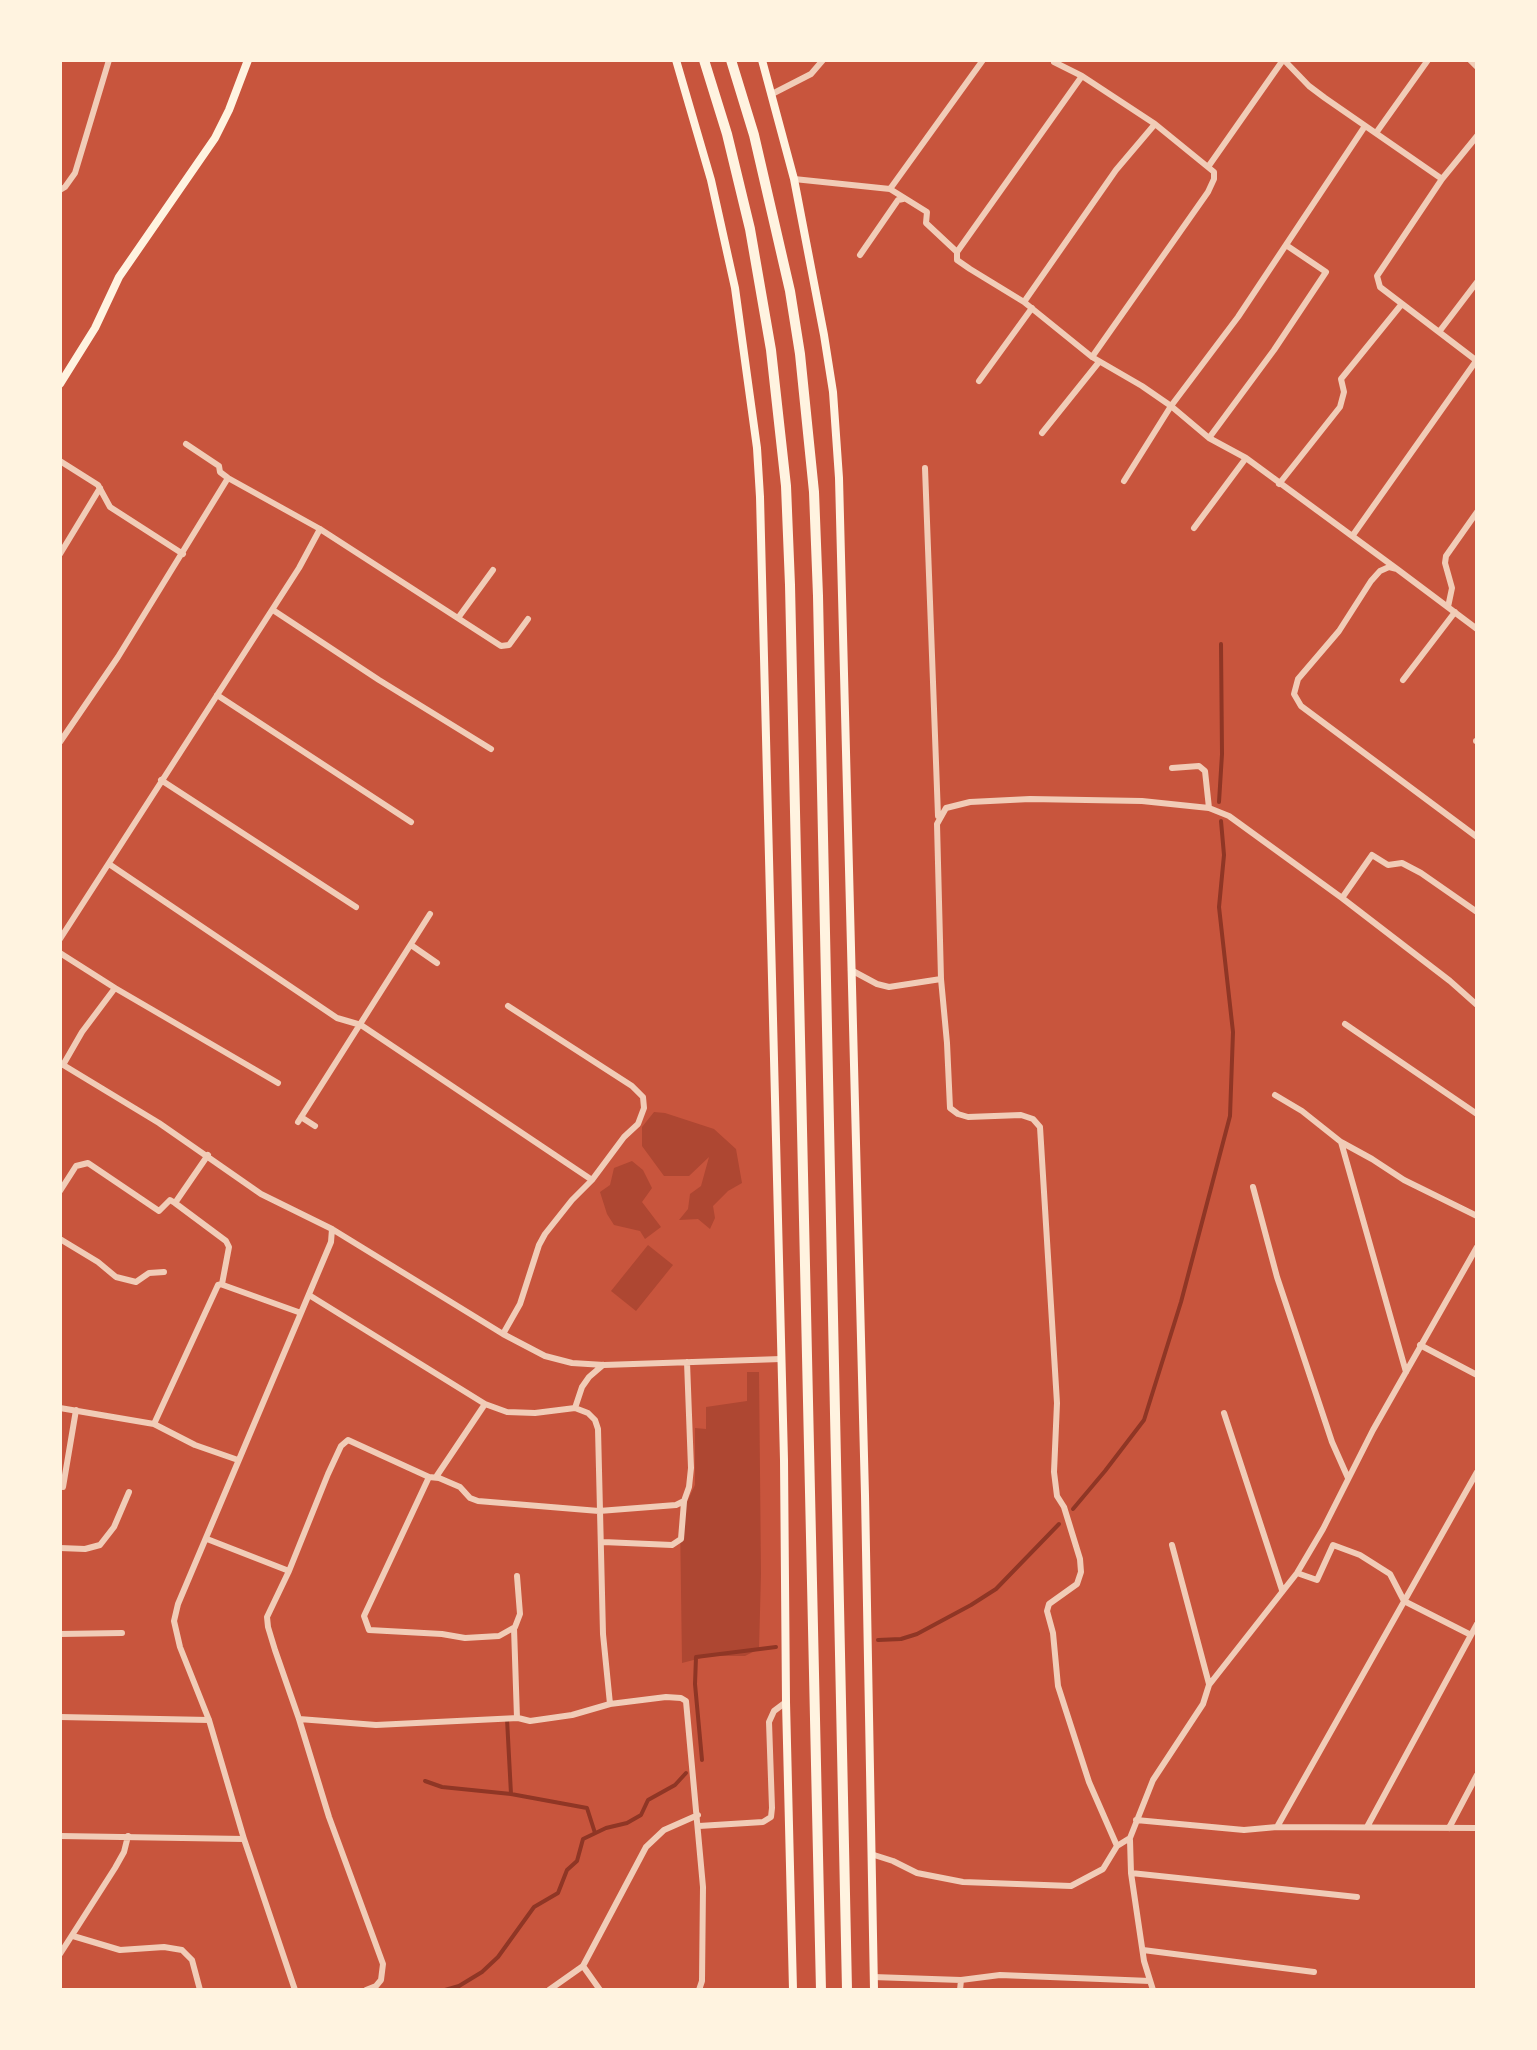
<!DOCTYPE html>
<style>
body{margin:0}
#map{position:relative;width:1537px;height:2050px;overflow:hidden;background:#c8553d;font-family:Barlow,sans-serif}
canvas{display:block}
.frame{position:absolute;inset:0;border:62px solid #fff3e0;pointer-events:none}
</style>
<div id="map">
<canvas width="1537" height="2050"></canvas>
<div class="frame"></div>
</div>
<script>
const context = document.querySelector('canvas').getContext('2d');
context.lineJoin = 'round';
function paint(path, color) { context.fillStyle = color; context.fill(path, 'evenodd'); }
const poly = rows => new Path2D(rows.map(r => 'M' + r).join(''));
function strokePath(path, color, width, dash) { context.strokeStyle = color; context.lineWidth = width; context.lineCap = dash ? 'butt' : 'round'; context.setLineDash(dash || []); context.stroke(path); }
const green = poly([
 [654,1112,665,1113,714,1129,736,1149,742,1183,728,1191,713,1206,715,1218,710,1229,698,1219,679,1220,688,1209,690,1194,701,1186,709,1157,689,1176,664,1176,642,1146,642,1127],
 [632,1161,643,1170,652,1188,642,1202,661,1227,645,1239,640,1231,614,1225,607,1214,600,1192,610,1185,614,1168],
 [648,1245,673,1265,636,1311,611,1291],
 [747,1372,759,1372,761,1574,759,1649,745,1656,709,1656,682,1663,680,1517,695,1485,695,1428,706,1429,706,1407,747,1401]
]);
const stream = poly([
 [1219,802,1222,754,1221,644],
 [1073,1509,1105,1471,1144,1420,1181,1302,1230,1116,1233,1032,1219,907,1224,855,1221,821],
 [878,1640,901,1639,917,1634,971,1605,996,1589,1059,1524],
 [507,1719,511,1794,587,1808,595,1833],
 [702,1760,695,1684,696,1657,776,1647],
 [425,1781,442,1787,511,1794],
 [445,1990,459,1986,482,1972,498,1957,534,1907,558,1893,567,1870,577,1861,583,1839,606,1828,627,1823,641,1815,648,1800,675,1785,686,1773]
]);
const minor = poly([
 [1284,60,1309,86,1325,98,1442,179],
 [1470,60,1477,67],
 [1054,62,1082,76,1155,124,1214,172,1214,179,1208,192,1092,357],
 [772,94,811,74,823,60],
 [1376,133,1428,60],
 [1477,136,1442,179,1377,276,1380,287,1477,361],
 [1208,167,1283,60],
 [794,179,890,189,983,60],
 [890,189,927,212,926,223,957,252,957,260,970,269,1024,302,1092,357,1142,386,1171,406,1209,438,1246,458,1397,569],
 [60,190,65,187,75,173,109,60],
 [957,252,1082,76],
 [860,255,898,200,903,199],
 [1024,302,1116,170,1155,124],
 [1439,332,1477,282],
 [979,381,1032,308],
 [1042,433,1099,362],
 [1209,438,1274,350,1326,272,1286,245],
 [186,444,219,466,220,472,228,478,320,529,501,646,509,645,528,619],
 [60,461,98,485,110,507,183,554],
 [925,468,938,816],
 [1124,481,1171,406,1238,317,1365,126],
 [1279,484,1340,407,1344,392,1341,379,1401,305],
 [1194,528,1246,458],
 [1353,535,1476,361],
 [60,554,100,488],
 [1448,607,1452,588,1445,563,1446,556,1477,512],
 [273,610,379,680,491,749],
 [458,618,493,570],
 [1477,629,1397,569,1389,567,1380,571,1371,581,1339,631,1298,679,1294,694,1301,706,1477,837],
 [1403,680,1455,612],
 [217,695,411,822],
 [1476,741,1477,741],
 [60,742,118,657,228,478],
 [1172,768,1199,766,1205,771,1209,808],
 [161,780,356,907],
 [109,864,337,1018,361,1025,592,1180],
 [1342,898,1372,855,1388,865,1402,863,1421,873,1477,912],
 [60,939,299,568,320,529],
 [411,945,437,963],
 [60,953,115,988],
 [851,970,877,984,889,987,941,979,937,824,946,808,970,802,1030,799,1142,801,1209,808,1229,816,1342,898,1450,981,1477,1005],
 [941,979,947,1043,950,1108,958,1114,968,1117,1021,1115,1033,1119,1040,1127,1057,1403,1054,1472,1057,1496,1064,1507,1080,1559,1081,1572,1077,1584,1049,1604,1047,1611,1053,1633,1058,1686,1089,1782,1117,1846],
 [1345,1024,1477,1114],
 [60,1063,159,1123,261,1194,332,1229,503,1334,545,1356,572,1363,604,1365,781,1359],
 [63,1065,82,1032,115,988,278,1083],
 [1275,1095,1302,1111,1341,1142,1372,1159,1404,1180,1477,1216],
 [301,1117,315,1126],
 [298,1122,430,914],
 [1341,1142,1406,1372],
 [1253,1187,1277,1277,1332,1442,1348,1478],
 [60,1191,76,1166,88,1163,159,1211,170,1200,175,1203,208,1155],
 [60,1239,98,1262,116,1277,136,1282,149,1273,164,1272],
 [223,1285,301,1313],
 [309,1295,485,1404,507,1412,535,1413,575,1408,588,1413,595,1420,598,1429,603,1634,610,1704],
 [503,1334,520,1304,539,1245,545,1234,572,1200,592,1180,624,1137,638,1124,644,1108,643,1097,632,1086,508,1006],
 [1420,1345,1477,1375],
 [60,1408,154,1424,195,1445,238,1460],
 [575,1408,582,1387,589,1377,603,1365],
 [1224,1413,1282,1590],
 [154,1424,218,1285,222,1284,229,1247,226,1241,175,1203],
 [429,1477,439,1478,460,1487,470,1498,478,1501,599,1511,676,1505,684,1501,689,1487,691,1468,687,1362],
 [436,1477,485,1404],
 [63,1487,76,1410],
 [207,1539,289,1571],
 [603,1542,672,1545,681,1539,684,1502],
 [1172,1545,1209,1684],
 [60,1548,85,1549,100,1545,114,1527,129,1492],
 [1297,1573,1317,1580,1333,1545,1360,1555,1390,1574,1404,1601,1471,1635],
 [514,1628,517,1718],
 [60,1634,122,1633],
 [60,1717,209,1720],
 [299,1719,376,1725,518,1718,530,1721,572,1715,610,1704,666,1697,681,1698,686,1701,703,1887,702,1981,699,1990],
 [1136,1820,1244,1830,1277,1827,1477,1828],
 [699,1826,763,1822,771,1817,772,1808,769,1722,774,1711,786,1702],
 [1277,1827,1477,1472],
 [1367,1827,1477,1624],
 [1449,1828,1477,1775],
 [60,1836,244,1839],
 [1130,1840,1131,1873,1144,1961,1153,1990],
 [871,1854,893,1861,917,1873,963,1882,1071,1886,1103,1869,1117,1846,1130,1838,1153,1780,1203,1704,1209,1685,1297,1573,1323,1529,1373,1430,1477,1247],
 [1131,1873,1357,1897],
 [73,1936,120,1950,164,1947,182,1950,192,1960,200,1990],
 [1143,1950,1314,1972],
 [60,1954,115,1868,124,1852,128,1836],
 [583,1966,600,1990],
 [873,1977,961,1980],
 [295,1990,244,1839,209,1720,180,1647,174,1621,178,1604,331,1242,332,1229],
 [366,1990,376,1986,381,1980,383,1964,329,1817,299,1719,275,1650,268,1627,267,1617,289,1571,328,1474,341,1446,348,1440,429,1477,364,1616,369,1630,442,1634,465,1638,499,1636,515,1627,520,1614,517,1576],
 [549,1990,583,1966,646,1847,664,1830,698,1815],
 [960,1990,961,1980,1000,1975,1150,1981]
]);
const secondary = poly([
 [676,60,711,180,735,288,757,448,760,497,784,1460,786,1702,793,1990],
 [762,60,794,179,824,335,833,392,839,478,865,1495,874,1990],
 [60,384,95,328,119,277,215,138,229,110,248,60]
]);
const trunk = poly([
 [704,60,727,134,750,229,771,350,786,486,790,585,821,1990],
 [731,60,754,135,790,291,800,354,814,492,818,596,847,1990]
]);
paint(green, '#ae4732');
strokePath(stream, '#8f3625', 4);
strokePath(minor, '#f1ccb7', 6);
strokePath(secondary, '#fff3e0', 8);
strokePath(trunk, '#fff3e0', 10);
</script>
